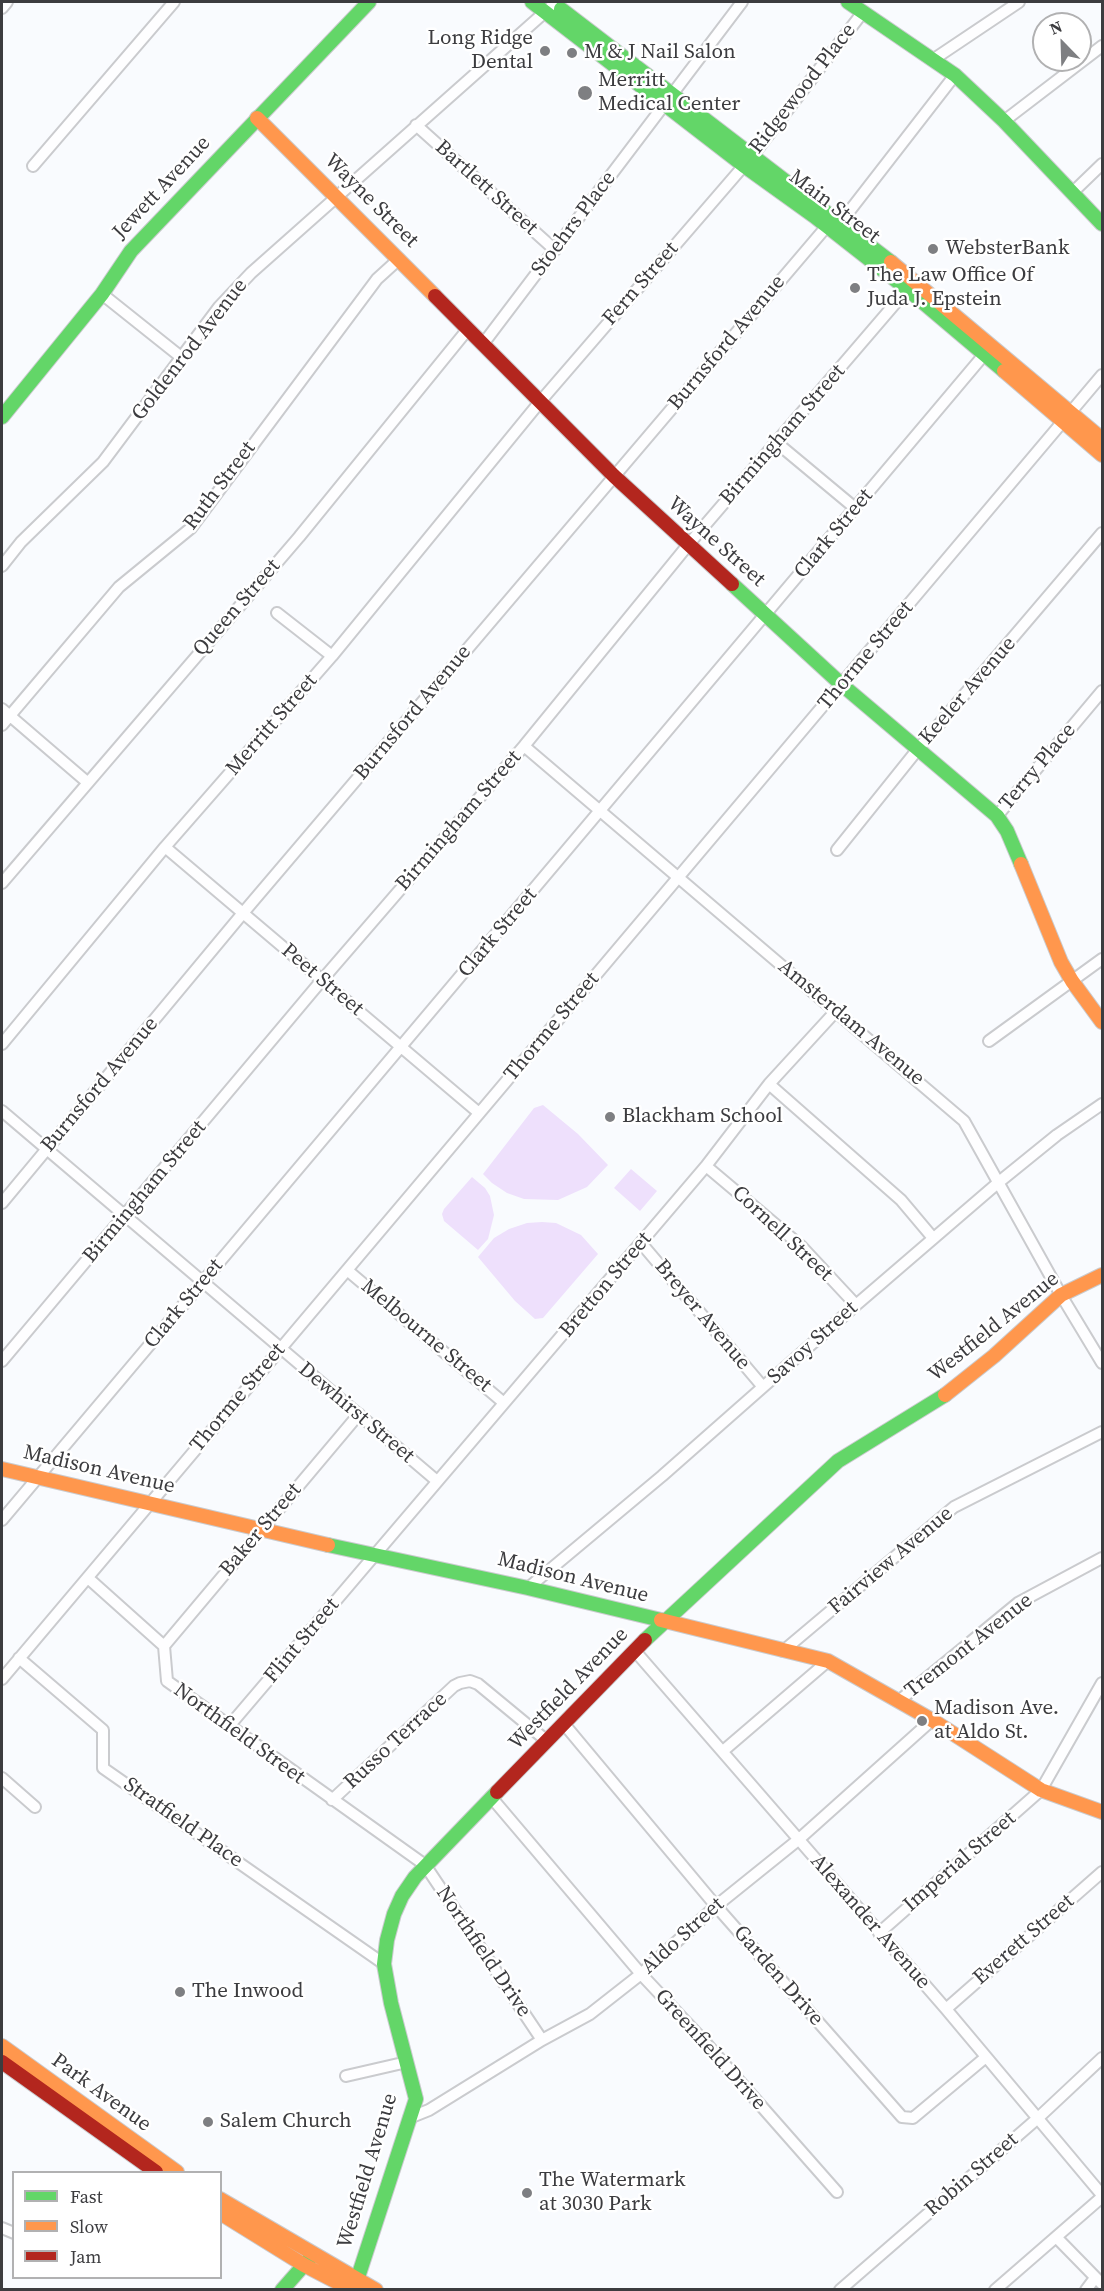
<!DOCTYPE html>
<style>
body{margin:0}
#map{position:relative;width:1104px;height:2291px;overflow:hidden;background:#f9fbfe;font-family:"Source Serif 4",serif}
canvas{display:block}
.frame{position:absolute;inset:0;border:3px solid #3c3c3f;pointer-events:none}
.legend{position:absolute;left:12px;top:2171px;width:210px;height:108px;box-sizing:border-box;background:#fff;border:2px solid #b1b1b2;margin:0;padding:8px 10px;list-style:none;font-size:18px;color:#3c3c3f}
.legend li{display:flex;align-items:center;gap:12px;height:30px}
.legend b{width:30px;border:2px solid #b1b1b2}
.north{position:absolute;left:1032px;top:12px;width:60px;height:60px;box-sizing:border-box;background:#fff;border:2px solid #b1b1b2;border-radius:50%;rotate:337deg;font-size:16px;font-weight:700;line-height:24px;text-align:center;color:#3c3c3f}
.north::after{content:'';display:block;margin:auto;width:21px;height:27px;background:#7e7f82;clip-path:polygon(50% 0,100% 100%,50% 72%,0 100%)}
</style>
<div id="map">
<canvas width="1104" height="2291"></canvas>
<div class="frame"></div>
<ul class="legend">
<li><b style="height:8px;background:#63d668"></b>Fast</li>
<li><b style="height:8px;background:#ff974d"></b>Slow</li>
<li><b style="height:8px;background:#b3261e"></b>Jam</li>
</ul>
<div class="north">N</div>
</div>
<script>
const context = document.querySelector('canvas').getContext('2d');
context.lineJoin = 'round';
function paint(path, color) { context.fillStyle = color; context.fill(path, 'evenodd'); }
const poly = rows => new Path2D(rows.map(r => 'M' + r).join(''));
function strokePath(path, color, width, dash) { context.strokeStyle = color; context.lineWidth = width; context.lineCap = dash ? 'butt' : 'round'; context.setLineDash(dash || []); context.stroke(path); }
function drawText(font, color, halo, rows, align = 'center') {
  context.font = font + ' "Source Serif 4",serif'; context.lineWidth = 5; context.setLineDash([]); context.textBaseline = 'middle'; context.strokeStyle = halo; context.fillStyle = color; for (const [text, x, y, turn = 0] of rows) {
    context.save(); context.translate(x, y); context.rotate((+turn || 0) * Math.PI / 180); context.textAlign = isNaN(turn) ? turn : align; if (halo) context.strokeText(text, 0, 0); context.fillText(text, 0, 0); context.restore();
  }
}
const green = poly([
 [543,1105,578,1134,608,1165,587,1187,558,1200,524,1199,507,1193,492,1183,483,1174,534,1108],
 [631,1169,657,1191,640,1211,614,1188],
 [472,1177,485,1188,490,1196,494,1215,488,1239,478,1250,444,1221,442,1214,444,1209],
 [542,1222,556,1223,581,1235,598,1254,543,1318,535,1319,515,1301,478,1257,494,1238,509,1229,527,1223]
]);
const street = poly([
 [2,8,7,2],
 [934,59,1019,2],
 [1004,121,1102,46],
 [416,125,555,250],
 [33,166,174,2],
 [1073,192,1102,164],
 [102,294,181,357],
 [483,344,742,2],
 [777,443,855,508],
 [2,566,21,542,103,462,219,307,251,273,554,4],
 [277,613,332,656],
 [2,709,87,782],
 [2,725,119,587,191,528,377,279,399,259],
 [524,746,964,1121,1061,1295,1102,1363],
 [997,816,1102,691],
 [165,847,479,1113],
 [837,850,918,749,1102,533],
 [2,883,299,537,468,329],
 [989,1041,1102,959],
 [2,1044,165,847,332,656,539,403,753,155,863,12],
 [769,1084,901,1200,933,1238],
 [2,1111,437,1481],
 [706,1166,801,1246,856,1305],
 [2,1203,243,913,827,226,841,222,955,75],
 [641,1243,763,1387],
 [347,1270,504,1403],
 [2,1361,322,980,524,746,688,545,911,285],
 [2,1520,988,350],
 [88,1578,164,1646,167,1681,425,1865,542,2040],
 [528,1588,662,1476,856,1305,999,1182,1057,1135,1102,1104],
 [164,1646,359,1414],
 [635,1651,946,2009,1102,2195],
 [783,1651,954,1507,1102,1432],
 [19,1658,103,1730,103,1768,384,1964],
 [2,1679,1102,375],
 [900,1700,1018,1603,1102,1558],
 [564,1724,716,1906,902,2117,913,2118,986,2057],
 [230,1725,706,1166,769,1084,836,1011],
 [723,1751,828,1661],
 [2,1778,35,1807],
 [491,1797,641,1974,704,2041,837,2192],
 [332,1800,454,1686,460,1683,470,1681,478,1684,547,1741],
 [879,1933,1041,1790,1102,1683],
 [946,2009,1102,1872],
 [346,2076,407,2062],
 [409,2118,429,2110,542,2040,590,2014,641,1974,716,1906,798,1840,932,1720],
 [2,2228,14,2233],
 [1056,2237,1102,2284],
 [840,2290,1038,2118,1102,2058],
 [995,2290,1102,2197],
 [1086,2290,1095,2278]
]);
const fast = poly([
 [532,2,743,165,814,216,907,289,1004,371],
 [848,2,955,75,1004,121,1102,224],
 [561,9,891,262],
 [2,417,102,294,131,251,369,2],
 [732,584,841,684,997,816,1007,831,1021,864],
 [328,1545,528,1588,661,1620],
 [645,1640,838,1461,945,1395],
 [351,2289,358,2277,416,2099,391,2003,384,1964,387,1940,394,1914,402,1896,415,1877,497,1792],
 [282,2290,311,2257]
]);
const slow = poly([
 [257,118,435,296],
 [891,262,1102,439],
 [1004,371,1102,455],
 [1021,864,1061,962,1072,981,1102,1022],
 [945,1395,994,1356,1061,1295,1102,1275],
 [2,1469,328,1545],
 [661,1620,828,1661,932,1720,1041,1790,1102,1812],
 [2,2046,177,2172],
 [220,2199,376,2290],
 [220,2213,304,2265,352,2290]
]);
const jam = poly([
 [435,296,614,476,732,584],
 [497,1792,645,1640],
 [2,2062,156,2172]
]);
const markers = [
 [545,51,6,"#7e7f82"],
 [572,53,6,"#7e7f82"],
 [585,93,8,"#7e7f82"],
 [933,249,6,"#7e7f82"],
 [855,288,6,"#7e7f82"],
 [610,1117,6,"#7e7f82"],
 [922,1721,6,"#7e7f82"],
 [180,1992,6,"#7e7f82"],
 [208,2122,6,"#7e7f82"],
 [527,2193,6,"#7e7f82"]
];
const poiNames = [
 ["Long Ridge",533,39,"right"],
 ["Dental",533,63,"right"],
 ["M & J Nail Salon",584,53],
 ["Merritt",598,81],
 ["Medical Center",598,105],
 ["WebsterBank",945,249],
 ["The Law Office Of",867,276],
 ["Juda J. Epstein",867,300],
 ["Blackham School",622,1117],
 ["Madison Ave.",934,1709],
 ["at Aldo St.",934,1733],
 ["The Inwood",192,1992],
 ["Salem Church",220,2122],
 ["The Watermark",539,2181],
 ["at 3030 Park",539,2205]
];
const streetNames = [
 ["Ridgewood Place",803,89,-52],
 ["Jewett Avenue",162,188,-47],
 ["Bartlett Street",486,188,42],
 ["Wayne Street",371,201,45],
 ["Main Street",834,207,37],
 ["Stoehrs Place",574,224,-53],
 ["Fern Street",641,284,-49],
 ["Burnsford Avenue",727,343,-50],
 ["Goldenrod Avenue",190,350,-52],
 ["Birmingham Street",783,435,-49],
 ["Ruth Street",220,486,-53],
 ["Clark Street",834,534,-50],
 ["Wayne Street",716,542,42],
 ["Queen Street",237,608,-49],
 ["Thorme Street",866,656,-50],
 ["Keeler Avenue",968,691,-49],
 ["Burnsford Avenue",413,713,-50],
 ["Merritt Street",272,725,-49],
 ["Terry Place",1038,767,-50],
 ["Birmingham Street",459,821,-49],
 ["Clark Street",498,933,-50],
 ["Peet Street",322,980,40],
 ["Amsterdam Avenue",851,1023,40],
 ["Thorme Street",552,1027,-50],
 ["Burnsford Avenue",100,1085,-50],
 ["Birmingham Street",145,1192,-50],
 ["Cornell Street",782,1234,43],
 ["Bretton Street",606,1285,-50],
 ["Clark Street",184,1304,-50],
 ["Breyer Avenue",702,1315,50],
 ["Westfield Avenue",994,1327,-39],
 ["Melbourne Street",426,1336,40],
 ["Savoy Street",813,1343,-42],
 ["Thorme Street",238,1398,-50],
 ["Dewhirst Street",356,1413,40],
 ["Madison Avenue",99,1470,13],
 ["Baker Street",261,1530,-50],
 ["Fairview Avenue",891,1561,-40],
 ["Madison Avenue",573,1578,14],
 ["Flint Street",302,1641,-50],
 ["Tremont Avenue",969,1646,-38],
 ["Westfield Avenue",569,1689,-46],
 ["Northfield Street",239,1734,36],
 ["Russo Terrace",396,1741,-43],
 ["Stratfield Place",183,1823,35],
 ["Imperial Street",960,1862,-41],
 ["Alexander Avenue",870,1922,49],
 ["Aldo Street",683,1936,-42],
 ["Everett Street",1024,1940,-41],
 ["Northfield Drive",483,1952,56],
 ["Garden Drive",778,1976,49],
 ["Greenfield Drive",710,2050,48],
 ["Park Avenue",101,2093,36],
 ["Westfield Avenue",368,2171,-73],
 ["Robin Street",972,2175,-41]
];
paint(green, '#eee0fc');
strokePath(street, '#cacbce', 14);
strokePath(fast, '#cacbce', 16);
strokePath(slow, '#cacbce', 16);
strokePath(jam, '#cacbce', 16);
strokePath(street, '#fefeff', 10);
strokePath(fast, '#63d668', 14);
strokePath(slow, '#ff974d', 14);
strokePath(jam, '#b3261e', 14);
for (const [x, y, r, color] of markers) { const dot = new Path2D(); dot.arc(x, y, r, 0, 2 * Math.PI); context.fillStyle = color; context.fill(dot); strokePath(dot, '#fff', 2); }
drawText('21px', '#3c3c3f', '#fff', poiNames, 'left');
drawText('21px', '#3c3c3f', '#fff', streetNames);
</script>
